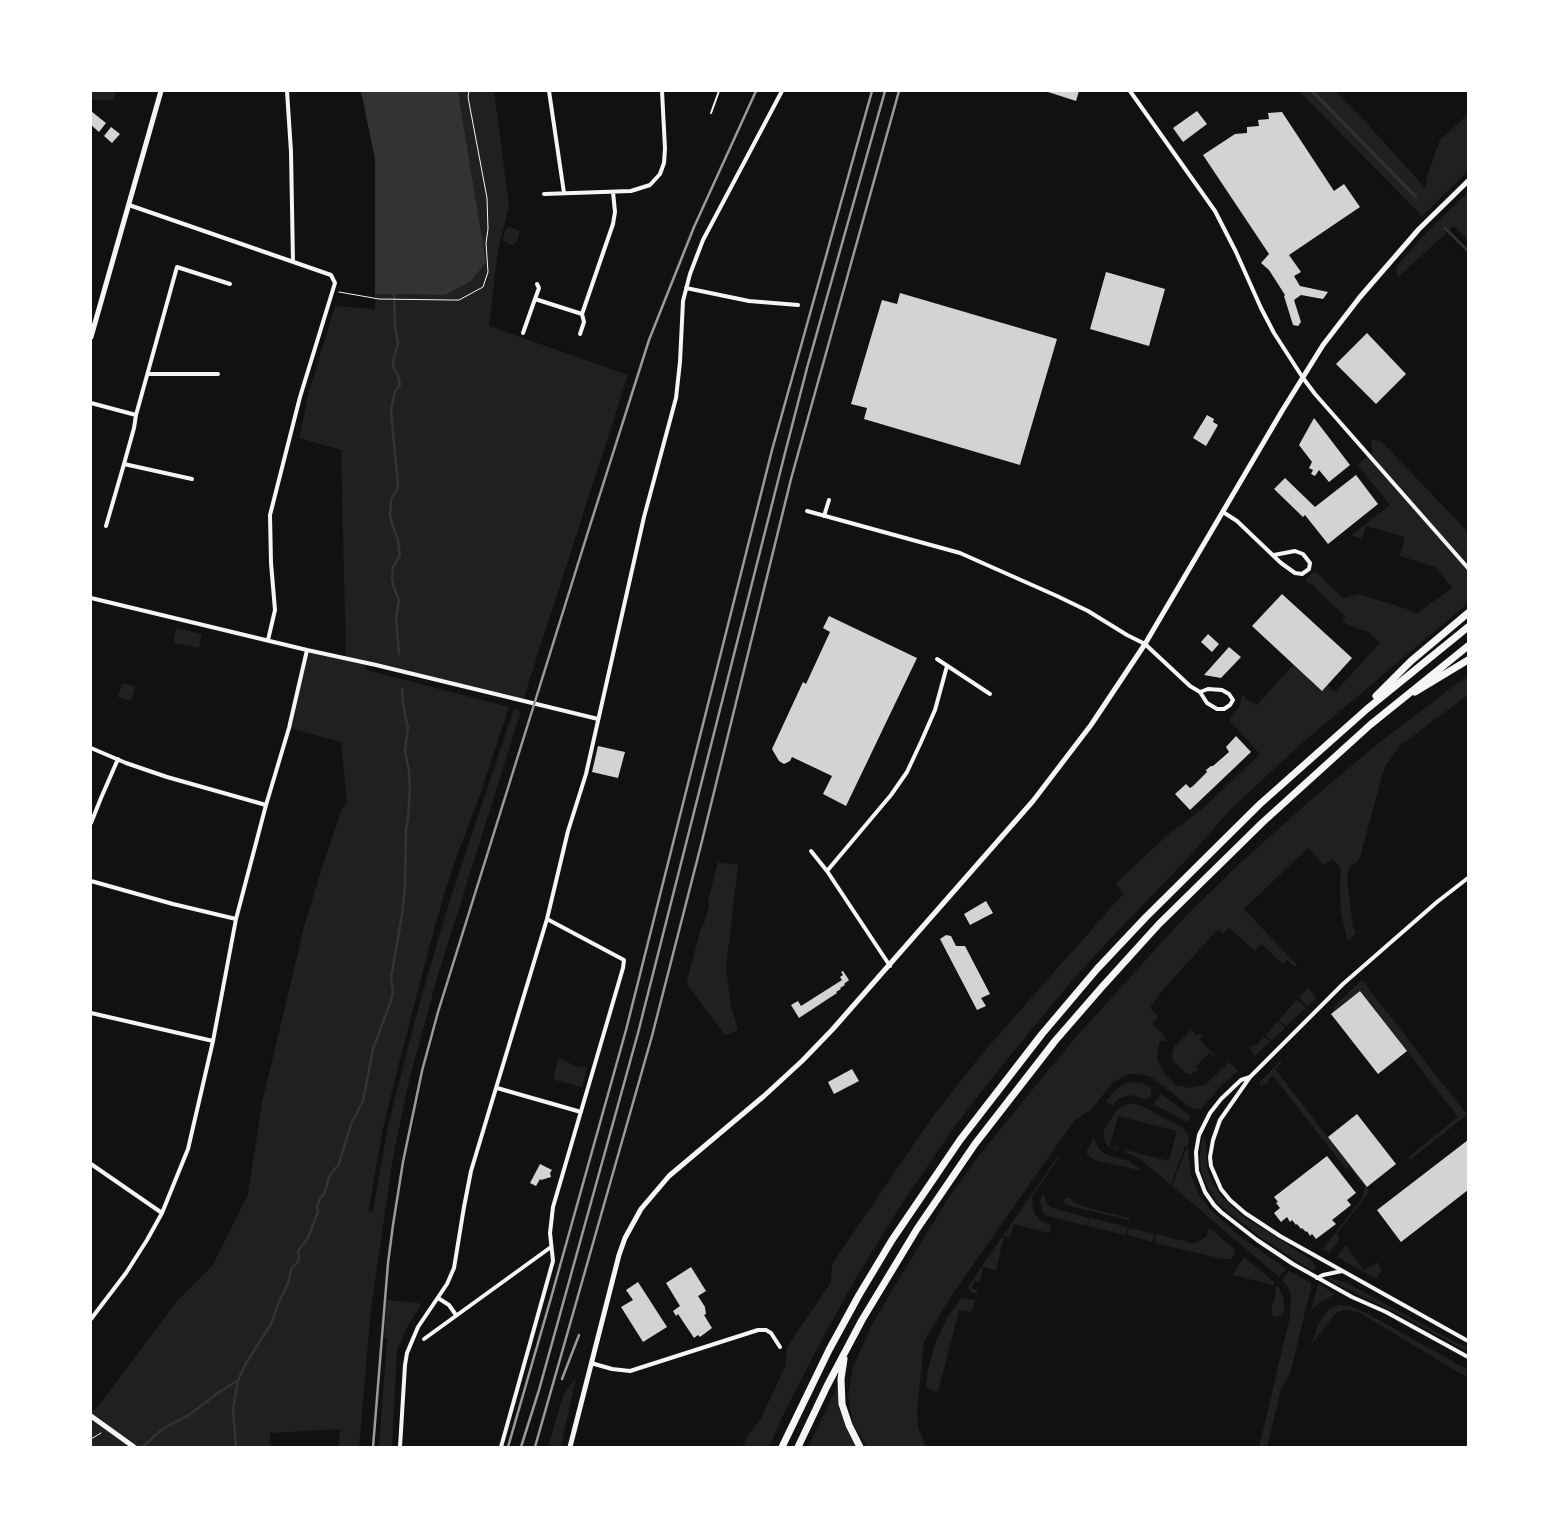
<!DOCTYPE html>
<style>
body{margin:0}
#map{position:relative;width:1559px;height:1538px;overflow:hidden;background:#111;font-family:"Asap Condensed",sans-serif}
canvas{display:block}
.frame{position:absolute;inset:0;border:92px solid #fff;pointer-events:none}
</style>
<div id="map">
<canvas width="1559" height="1538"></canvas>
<div class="frame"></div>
</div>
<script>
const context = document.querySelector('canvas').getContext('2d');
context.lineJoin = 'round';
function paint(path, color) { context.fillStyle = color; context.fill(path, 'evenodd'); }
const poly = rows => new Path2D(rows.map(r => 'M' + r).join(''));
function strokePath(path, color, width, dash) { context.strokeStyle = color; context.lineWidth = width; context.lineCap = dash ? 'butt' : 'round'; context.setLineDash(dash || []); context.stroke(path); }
const green = poly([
 [91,91,116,91,114,100,91,100],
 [458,91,494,91,509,205,498,250,489,326,628,375,523,700,364,663,366,670,509,707,476,806,454,863,437,918,399,1063,383,1128,368,1213,373,1211,388,1126,415,1020,447,909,514,709,521,711,437,978,409,1081,393,1157,371,1309,359,1447,339,1447,340,1429,270,1433,270,1447,91,1447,91,1411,96,1409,178,1300,213,1265,248,1194,262,1103,304,927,325,858,342,809,347,803,341,742,289,728,307,650,346,658,341,450,299,438,309,392,335,306,375,309,375,294,445,295,486,262],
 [1299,91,1335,91,1362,118,1425,188,1429,170,1440,140,1468,114,1468,171,1422,216],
 [1468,192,1468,240,1454,226,1398,277,1396,272,1397,266,1427,232],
 [509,227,520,231,517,241,514,245,508,244,503,240,505,231],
 [1372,440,1381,441,1468,532,1468,603,1301,744,1231,809,1187,859,1111,938,1069,984,992,1078,955,1126,901,1205,857,1276,819,1345,783,1415,769,1447,742,1447,749,1434,761,1418,786,1365,787,1347,831,1282,832,1264,931,1119,981,1055,1123,894,1116,883,1171,832,1202,809,1260,754,1230,721,1231,716,1239,708,1242,695,1251,703,1252,702,1256,706,1294,664,1327,685,1335,692,1380,643,1370,633,1344,623,1342,621,1346,617,1318,591,1312,583,1309,584,1306,582,1306,579,1315,571,1343,598,1359,594,1407,609,1416,614,1452,588,1435,567,1400,556,1405,537,1366,526,1362,539,1351,535,1390,505,1358,465,1373,452,1371,446],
 [176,628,202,634,199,648,173,643],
 [1468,675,1468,695,1401,745,1385,766,1359,860,1349,868,1347,879,1353,927,1356,933,1348,941,1341,914,1340,889,1341,868,1332,859,1324,865,1308,848,1244,909,1297,965,1295,967,1287,960,1283,964,1261,944,1255,951,1229,928,1223,934,1218,929,1162,991,1150,1008,1158,1016,1152,1024,1163,1034,1166,1041,1160,1041,1157,1053,1157,1060,1164,1073,1176,1085,1190,1088,1205,1085,1229,1062,1238,1071,1221,1086,1201,1109,1195,1108,1194,1110,1151,1077,1138,1074,1128,1074,1112,1083,1092,1109,1074,1121,954,1292,924,1341,917,1412,918,1427,926,1447,867,1447,853,1423,848,1396,853,1367,871,1327,895,1285,948,1199,980,1154,1075,1038,1183,919,1235,868,1305,805,1375,746],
 [122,683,135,686,131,701,118,697],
 [718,862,738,865,726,968,731,1007,738,1030,725,1035,688,986,687,980,701,928,704,924,709,906,708,901],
 [1362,980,1467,1115,1410,1160,1408,1157,1458,1117,1360,990,1333,1012,1334,1006],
 [1308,987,1316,998,1307,1006,1299,997],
 [1297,1000,1306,1008,1286,1026,1279,1020],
 [1278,1021,1285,1028,1273,1039,1270,1040,1266,1035],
 [1191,1030,1197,1035,1200,1033,1203,1035,1199,1039,1215,1056,1214,1057,1209,1053,1196,1066,1199,1070,1191,1074,1186,1073,1173,1061,1172,1056,1174,1047],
 [1264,1037,1270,1042,1254,1056,1250,1049,1255,1044,1256,1045],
 [559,1058,578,1067,587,1068,582,1087,555,1080,556,1078,553,1077],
 [1280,1061,1282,1062,1275,1069,1368,1189,1369,1192,1337,1234,1340,1239,1329,1253,1323,1249,1363,1197,1365,1187,1349,1167,1346,1169,1273,1076,1268,1080,1269,1082,1265,1085,1264,1084,1261,1086,1259,1083],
 [1130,1082,1142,1083,1148,1085,1151,1088,1151,1096,1144,1099,1130,1095,1120,1098,1112,1105,1106,1102,1114,1091,1124,1084],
 [1160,1093,1191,1117,1187,1122,1155,1105,1154,1103,1159,1097],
 [1131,1103,1142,1106,1185,1129,1184,1131,1189,1135,1188,1146,1185,1146,1171,1185,1140,1159,1126,1152,1126,1150,1169,1161,1177,1131,1118,1116,1110,1146,1118,1148,1118,1150,1117,1150,1108,1146,1104,1139,1104,1130,1116,1111,1121,1107],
 [1203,1137,1206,1143,1207,1167,1211,1179,1221,1196,1244,1217,1310,1259,1315,1265,1315,1269,1311,1270,1259,1236,1234,1217,1217,1202,1208,1188,1201,1171,1200,1154],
 [1094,1138,1098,1148,1102,1152,1107,1155,1129,1161,1143,1171,1094,1160,1090,1157,1087,1154,1087,1150],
 [1186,1149,1188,1149,1191,1176,1200,1196,1206,1205,1237,1234,1286,1269,1279,1277,1172,1186],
 [1058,1156,1060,1157,1034,1193,1032,1200,1034,1213,1041,1221,1050,1225,1051,1227,1049,1233,1014,1224,1010,1237,1004,1236,996,1270,983,1267,980,1282,974,1281,972,1289,977,1290,977,1293,971,1292,968,1288,969,1285],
 [1044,1194,1047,1204,1052,1208,1089,1218,1087,1226,1045,1215,1042,1211,1040,1202,1042,1195],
 [1069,1197,1074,1202,1085,1207,1130,1218,1129,1220,1066,1205,1064,1203,1064,1199],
 [1090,1218,1128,1227,1125,1235,1088,1226],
 [1129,1228,1154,1234,1153,1242,1127,1235],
 [1209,1228,1233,1248,1235,1254,1231,1259,1222,1259,1155,1243,1156,1234,1192,1243,1197,1242,1206,1237],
 [1346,1245,1364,1271,1377,1262,1382,1270,1376,1279,1337,1257],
 [1244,1257,1275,1283,1273,1285,1233,1275],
 [1289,1271,1311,1283,1311,1288,1290,1374,1281,1389,1267,1447,1259,1447,1290,1317,1291,1295,1288,1287,1282,1280],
 [1329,1277,1349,1284,1455,1342,1468,1347,1468,1352,1402,1316,1329,1280],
 [1318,1285,1320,1285,1335,1294,1321,1302,1311,1310],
 [1278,1286,1283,1296,1284,1303,1284,1312,1282,1315,1276,1317,1273,1316,1271,1312,1276,1292,1274,1289],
 [961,1298,975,1300,974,1306,971,1312,959,1310,938,1392,926,1388,928,1369,935,1344,947,1318],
 [387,1300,419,1303,421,1305,407,1327,397,1351,392,1447,379,1447,387,1339,384,1338],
 [1339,1305,1351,1306,1368,1314,1468,1370,1468,1378,1360,1313,1349,1310,1343,1310,1335,1314,1311,1345,1319,1323,1323,1316,1331,1308],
 [576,1378,561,1447,548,1447,564,1393],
 [839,1384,839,1408,845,1424,857,1447,808,1447]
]);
const water = poly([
 [361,91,458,91,486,262,471,281,445,295,375,294,375,159]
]);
const stream = poly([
 [1312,91,1416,197],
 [1445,228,1468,251],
 [394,292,395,327,398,343,393,361,394,369,398,376,400,385,395,391,391,411,398,485,396,491,391,500,390,515,392,524,398,540,400,556,393,567,392,578,394,588,399,600,396,618,399,654],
 [142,1447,164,1428,189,1415,219,1392,237,1381],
 [236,1447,233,1409,238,1380,245,1365,271,1324,278,1304,289,1281,291,1269,298,1262,299,1258,298,1251,308,1238,318,1212,317,1206,321,1197,324,1194,330,1175,339,1164,351,1124,363,1101,373,1049,391,1001,393,992,391,978,402,915,405,886,406,830,408,818,410,788,409,771,405,751,408,728,403,704,402,689]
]);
const building = poly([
 [1045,91,1079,91,1076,101],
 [91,111,106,123,99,132,91,125],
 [1197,111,1207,124,1183,142,1173,128],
 [1282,112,1334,191,1344,184,1360,207,1289,255,1301,272,1294,276,1300,286,1328,292,1323,299,1301,295,1294,300,1301,322,1298,326,1293,325,1284,296,1285,295,1269,270,1261,263,1269,254,1203,155,1235,134,1247,133,1247,127,1259,126,1258,120,1269,119,1268,113],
 [111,127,120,134,112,143,104,136],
 [1106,272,1165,289,1149,346,1090,329],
 [900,293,1057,339,1020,465,864,419,867,408,851,404,882,300,897,304],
 [1367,333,1406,374,1376,404,1336,364],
 [1207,415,1214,419,1213,422,1218,425,1206,446,1193,438],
 [1314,418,1350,465,1329,482,1319,470,1315,476,1311,474,1313,470,1309,468,1312,462,1299,445],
 [1356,475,1378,504,1328,544,1305,515,1303,517,1274,489,1285,478,1315,507],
 [1282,594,1352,658,1322,691,1252,626],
 [829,616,917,658,846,806,823,794,832,776,792,757,790,761,784,764,779,761,772,749,803,682,806,684,830,632,823,628],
 [1208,634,1219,644,1212,652,1201,642],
 [1229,647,1241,657,1221,678,1204,675],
 [1236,736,1251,752,1190,810,1175,794,1186,784,1190,788,1193,786,1207,772,1206,770,1211,766,1213,766,1229,752,1226,747],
 [598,746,625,752,618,778,592,772],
 [986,901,993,913,970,925,964,914],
 [946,935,951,936,956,946,965,946,990,994,981,998,986,1006,977,1010,940,939],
 [843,971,849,980,844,984,845,985,840,988,841,989,836,992,837,993,799,1018,791,1005,798,1001,801,1006,842,980,840,977,843,975,841,972],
 [1360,991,1407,1051,1378,1074,1331,1014],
 [852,1069,859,1081,834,1094,828,1082],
 [1357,1114,1396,1164,1367,1187,1328,1137],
 [1468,1140,1468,1190,1401,1242,1377,1210],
 [1327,1156,1356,1193,1347,1200,1351,1205,1332,1220,1336,1224,1316,1239,1312,1234,1310,1236,1307,1231,1306,1232,1302,1228,1301,1229,1297,1224,1296,1225,1292,1220,1290,1222,1287,1217,1281,1222,1274,1213,1280,1208,1276,1203,1278,1202,1274,1197],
 [540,1164,552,1170,550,1173,551,1177,541,1180,540,1179,536,1186,530,1183],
 [691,1267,706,1291,698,1296,705,1307,706,1314,704,1315,712,1328,700,1337,698,1335,694,1338,678,1314,676,1316,673,1311,680,1306,666,1283],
 [638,1282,667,1327,643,1342,621,1307,633,1300,626,1290]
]);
const path = poly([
 [339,292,379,299,451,300,459,300,483,287,488,272,486,243,488,229,487,198,468,97,469,91],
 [91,1439,101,1433]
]);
const service = poly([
 [711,113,719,91]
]);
const minor = poly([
 [287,91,291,152,293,262],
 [549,91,564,193],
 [1130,91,1215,211,1236,252,1261,308,1274,333,1303,378,1315,394,1468,568],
 [544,194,631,191,650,185,660,174,664,163,665,149,662,91],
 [129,205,331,275,335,283,300,397,270,515,271,563,275,610,268,640],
 [686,288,749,301,798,305],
 [535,299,539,288,537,284],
 [523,333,535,299,582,314],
 [580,334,584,322,582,314,613,224,615,212,613,192],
 [148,374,218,374],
 [91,403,136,415],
 [124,464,192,479],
 [807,511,960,553,1057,596,1088,611,1127,635,1145,644,1190,686,1200,692],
 [1223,512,1237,521,1281,563,1295,573,1302,574,1309,569,1310,563,1303,554,1295,551,1274,555],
 [824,516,829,500],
 [106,526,124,464,134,428,136,415,177,267,230,284],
 [91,598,307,650,376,665,598,719],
 [937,659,990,694],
 [1208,689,1222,690,1229,694,1233,700,1230,705,1224,709,1217,709,1207,703,1200,692,1208,689],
 [91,748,126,763,167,777,266,805],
 [91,823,101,798,118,759],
 [811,851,827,871,890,966],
 [827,871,891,795,907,772,921,742,935,710,947,666],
 [1468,878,1437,902,1343,984,1250,1077,1220,1120,1213,1140,1210,1157,1211,1166,1221,1189,1230,1200,1245,1213,1280,1236,1468,1341],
 [91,881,173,904,236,919],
 [91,1013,213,1041],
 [1250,1077,1241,1080,1221,1099,1210,1113,1199,1135,1196,1152,1197,1171,1205,1192,1214,1205,1221,1212,1257,1240,1293,1264,1352,1297,1386,1312,1468,1357],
 [497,1088,581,1112],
 [91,1164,162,1213],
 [1317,1278,1323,1275,1342,1271],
 [438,1298,449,1305,456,1315],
 [91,1319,126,1273,147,1240,162,1213,188,1149,213,1041,236,919,266,805,289,728,307,650],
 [424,1339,551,1247],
 [591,1363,612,1369,630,1371,758,1330,766,1330,771,1333,780,1347],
 [400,1447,405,1365,407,1353,418,1327,447,1284,454,1268,464,1207,471,1171,547,919,568,831,586,774,644,517,676,398,680,362,683,301,690,274,703,240,782,91],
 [501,1447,553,1261,550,1233,553,1207,623,968,624,960,547,919]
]);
const tertiary = poly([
 [91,337,161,91],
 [91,1416,134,1447],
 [570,1447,619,1255,625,1238,641,1209,669,1176,764,1096,802,1061,832,1030,1033,801,1091,725,1145,644,1282,411,1323,345,1360,297,1419,229,1468,181]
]);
const motorway = poly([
 [1415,692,1468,660],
 [1376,696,1411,661,1468,613],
 [844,1359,841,1379,842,1404,849,1425,860,1447],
 [782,1447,829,1350,859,1295,892,1240,960,1140,1042,1034,1097,969,1146,917,1260,804,1367,709,1468,627],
 [798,1447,827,1386,862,1320,917,1229,975,1144,1055,1041,1101,988,1159,924,1263,822,1370,725,1468,646]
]);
const rail = poly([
 [562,1379,579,1335],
 [373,1447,388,1263,393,1225,403,1162,422,1071,438,1012,587,535,649,340,694,227,756,91],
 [508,1447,551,1298,626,1030,772,450,872,91],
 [521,1447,539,1390,638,1033,785,453,807,368,885,91],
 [535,1447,652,1036,701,845,791,479,899,91]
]);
paint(green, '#202020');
paint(water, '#333');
strokePath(stream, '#333', 2.5);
paint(building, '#d3d3d3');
strokePath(path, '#f5f5f5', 1);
strokePath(service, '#f5f5f5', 2);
strokePath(minor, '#f5f5f5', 4);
strokePath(tertiary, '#f5f5f5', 5);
strokePath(motorway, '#f5f5f5', 7);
strokePath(rail, '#9a9a9a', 2.5);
</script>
